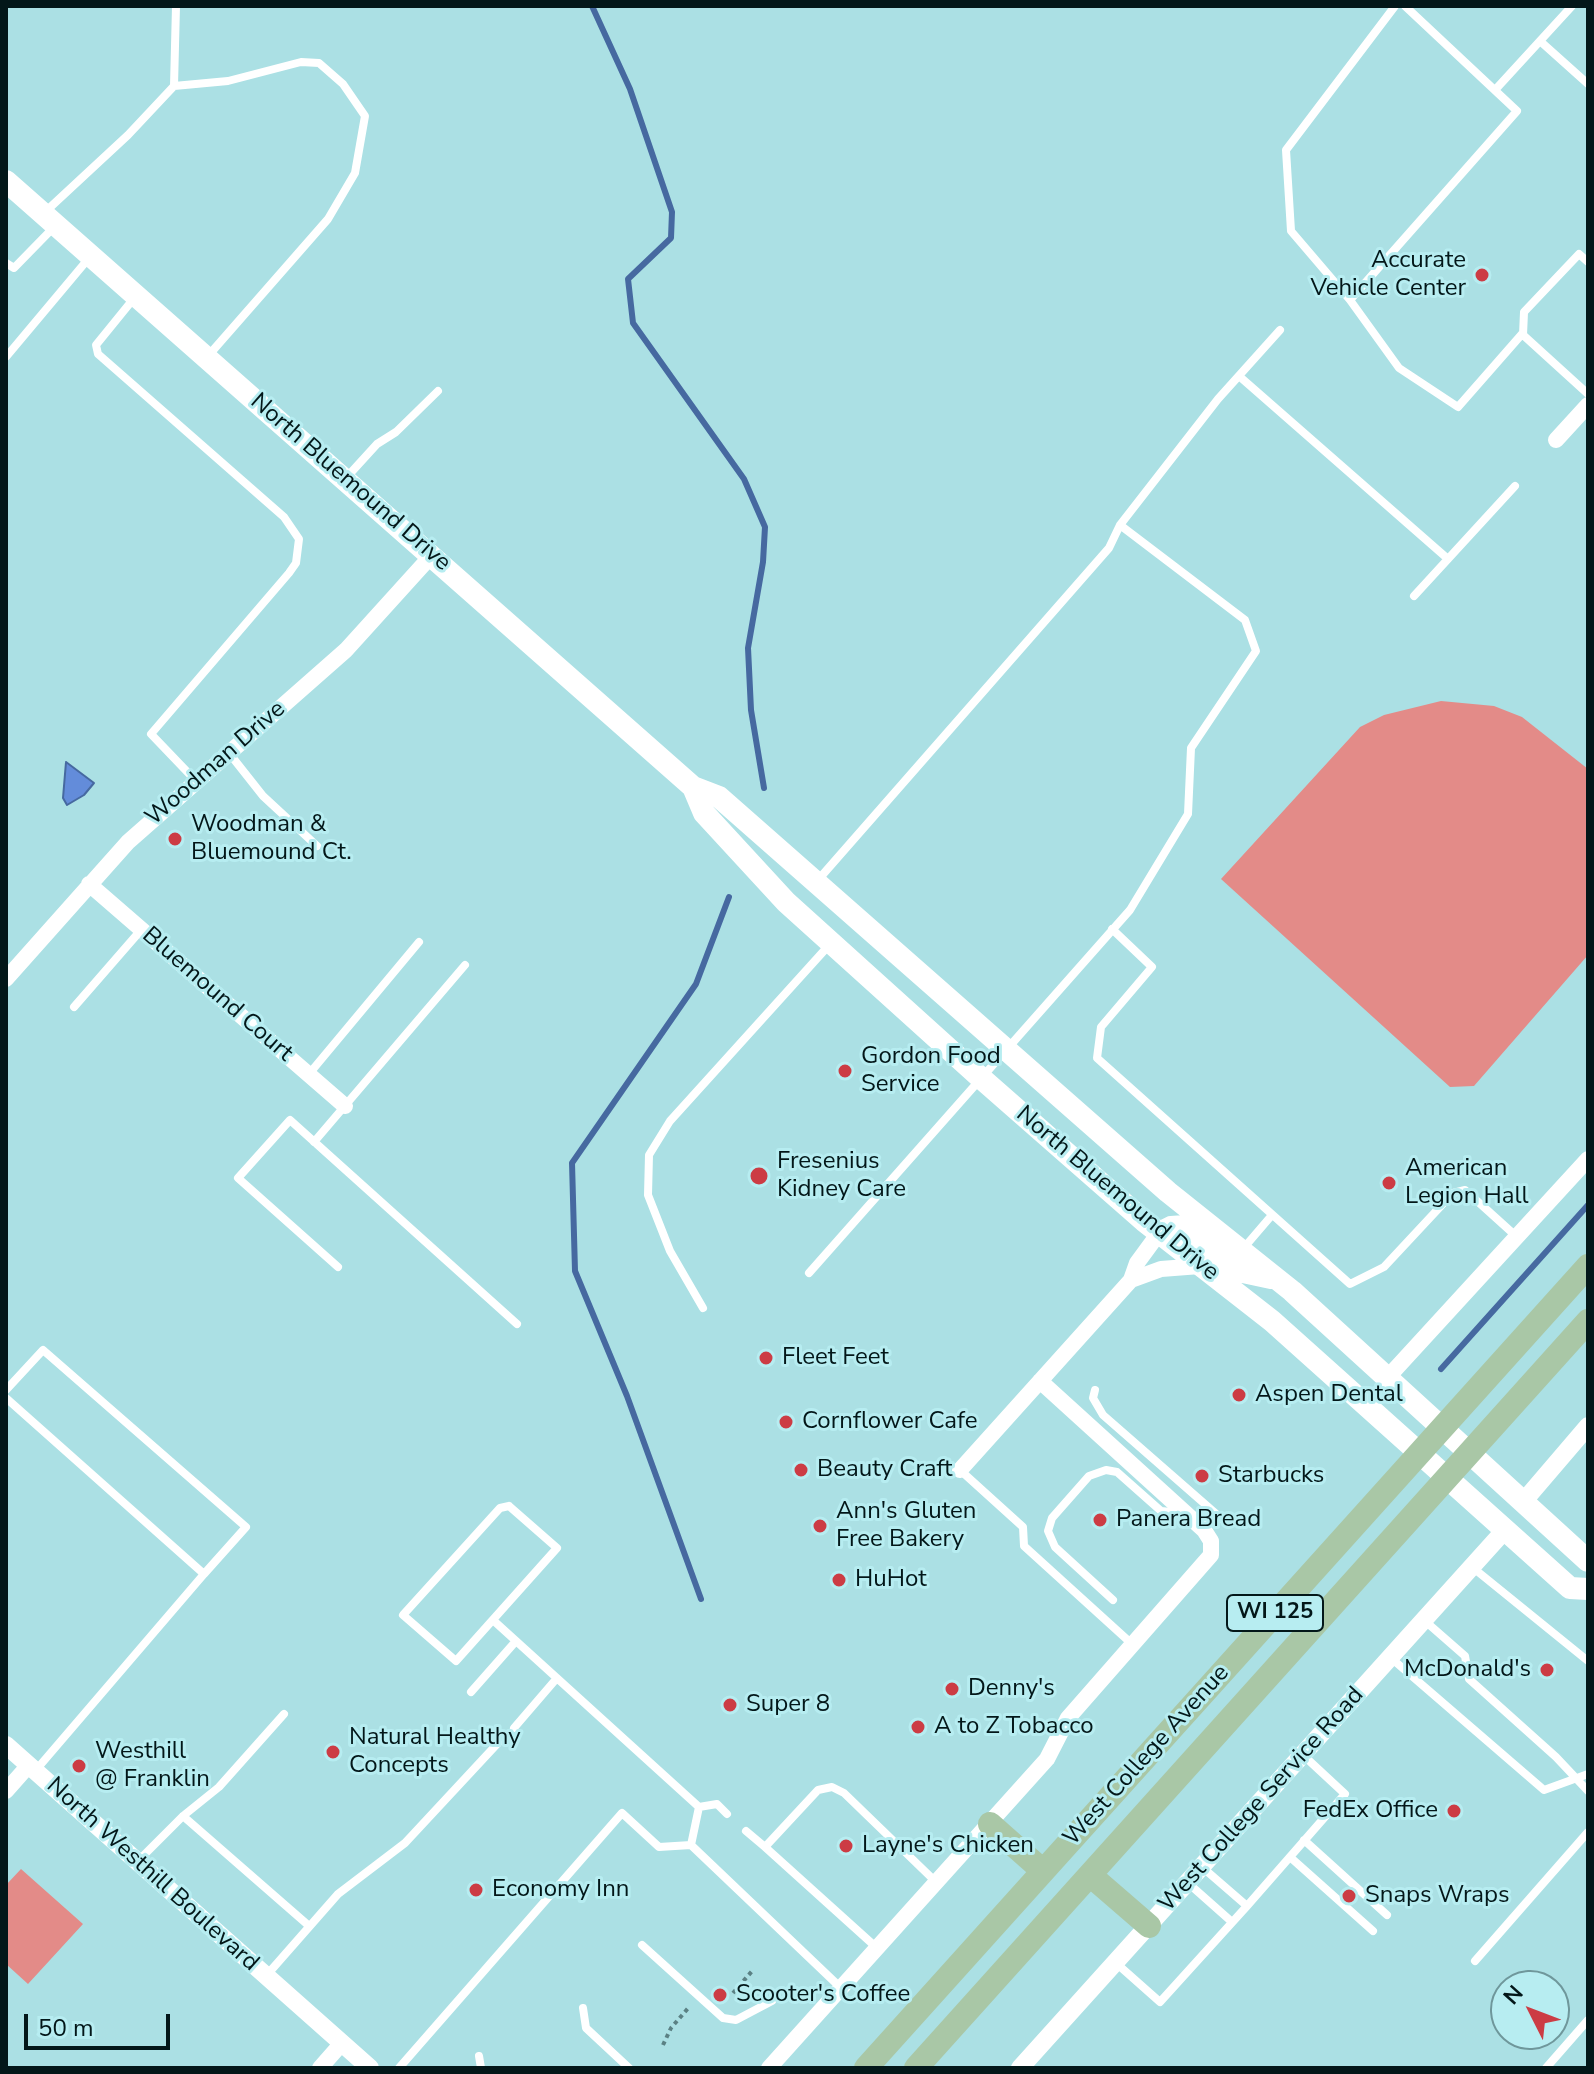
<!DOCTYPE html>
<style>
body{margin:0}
#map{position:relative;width:1594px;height:2074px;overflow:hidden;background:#abe0e4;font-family:"Nunito Sans",sans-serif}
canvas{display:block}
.frame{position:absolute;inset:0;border:8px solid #031719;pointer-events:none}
.north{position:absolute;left:1490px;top:1970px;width:80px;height:80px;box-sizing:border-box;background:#b7edf1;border:2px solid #6f979b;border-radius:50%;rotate:312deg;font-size:22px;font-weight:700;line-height:32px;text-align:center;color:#031719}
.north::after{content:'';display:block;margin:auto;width:28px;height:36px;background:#cc3c44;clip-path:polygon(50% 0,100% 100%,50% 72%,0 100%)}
.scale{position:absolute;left:24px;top:2014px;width:146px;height:36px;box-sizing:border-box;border:4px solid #031719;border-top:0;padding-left:10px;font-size:24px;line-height:28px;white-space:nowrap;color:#031719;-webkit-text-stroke:6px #b7edf1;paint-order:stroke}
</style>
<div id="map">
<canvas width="1594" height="2074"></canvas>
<div class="frame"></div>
<div class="north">N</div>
<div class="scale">50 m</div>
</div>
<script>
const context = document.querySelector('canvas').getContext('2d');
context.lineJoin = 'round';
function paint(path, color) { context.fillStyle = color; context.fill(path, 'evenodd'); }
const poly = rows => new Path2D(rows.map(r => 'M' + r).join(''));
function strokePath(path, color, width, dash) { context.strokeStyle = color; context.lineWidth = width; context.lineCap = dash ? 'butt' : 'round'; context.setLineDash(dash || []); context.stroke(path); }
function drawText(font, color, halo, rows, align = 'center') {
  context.font = font + ' "Nunito Sans",sans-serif'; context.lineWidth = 6; context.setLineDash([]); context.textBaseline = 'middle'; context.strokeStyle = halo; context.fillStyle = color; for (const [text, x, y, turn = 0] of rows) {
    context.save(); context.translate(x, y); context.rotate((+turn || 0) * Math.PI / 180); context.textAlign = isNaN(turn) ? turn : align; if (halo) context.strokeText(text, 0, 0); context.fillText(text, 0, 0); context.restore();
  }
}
const green = poly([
 [1441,701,1494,706,1522,717,1588,769,1588,955,1474,1086,1450,1087,1221,879,1360,727,1384,715],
 [21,1869,83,1924,28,1984,6,1964,6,1885]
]);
const water = poly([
 [66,762,94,783,84,795,67,805,63,798,66,762]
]);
const stream = poly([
 [592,6,630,89,672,212,671,238,628,279,633,323,744,479,765,527,763,562,748,648,751,710,764,788],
 [1441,1369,1588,1205],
 [701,1599,627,1396,575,1271,572,1163,696,984,729,897]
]);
const path = poly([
 [733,1993,753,1970],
 [663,2045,671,2028,690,2006]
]);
const service = poly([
 [1395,6,1286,150,1291,231,1350,300,1517,111,1405,6],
 [1540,41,1588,84],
 [174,86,228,81,301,62,319,63,343,84,365,116,355,173,328,219,208,356],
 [1495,90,1572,6],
 [44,213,128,135,174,86,176,6],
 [6,263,14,268,56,225],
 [135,297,96,345,98,354,284,517,299,539,296,563,289,573,151,734,196,781],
 [1350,300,1399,368,1458,407,1522,334,1588,394],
 [1523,335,1524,312,1579,254,1588,262],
 [6,357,89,258],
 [1239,376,1448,559],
 [346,478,377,444,396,432,438,391],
 [1414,596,1515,486],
 [229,753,263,796,317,846],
 [818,880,1109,548,1120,525,1218,399,1280,330],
 [1112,929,1152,967,1101,1027,1097,1058,1350,1284,1384,1267,1453,1193,1465,1190,1517,1237],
 [74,1007,141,930],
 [309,1074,419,942],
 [314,1142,465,965],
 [1242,1250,1272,1215],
 [338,1267,238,1178,290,1120,517,1324],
 [809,1273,1130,910,1188,814,1191,748,1256,651,1245,620,1120,525],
 [703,1308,670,1251,648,1195,649,1155,670,1121,831,943],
 [6,1390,43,1350,246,1527,204,1574],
 [1095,1390,1093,1398,1103,1415,1222,1519],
 [6,1398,204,1574,36,1770],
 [960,1470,1023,1527,1024,1546,1132,1644],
 [509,1506,557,1548,456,1661,403,1615,500,1508,509,1506],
 [1472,1567,1588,1661],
 [1113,1600,1055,1547,1048,1531,1052,1518,1089,1476,1106,1470,1117,1472,1161,1511,1180,1513],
 [494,1621,699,1807,691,1845,841,1988],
 [1425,1621,1465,1656,1469,1679,1556,1757,1588,1791],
 [1391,1658,1544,1790,1588,1774],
 [471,1692,516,1641],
 [514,1728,557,1678],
 [699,1807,717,1804,727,1814],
 [183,1816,308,1925],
 [746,1831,765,1847],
 [1304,1840,1387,1915],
 [1290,1857,1373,1931],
 [138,1861,183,1816,219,1787,284,1714],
 [1202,1867,1247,1906],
 [1188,1883,1232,1922],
 [642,1945,723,2018,736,2020,772,2001],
 [877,1948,765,1847,818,1790,832,1787,844,1793,937,1883],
 [1475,1961,1588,1832],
 [1116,1963,1160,2002,1247,1906,1345,1794,1303,1755],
 [266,1976,338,1894,405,1843,498,1743],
 [583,2008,586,2028,629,2068],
 [479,2056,481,2068],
 [399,2068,622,1813,659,1847,691,1845],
 [1546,2068,1588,2020]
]);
const minor = poly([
 [1556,440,1588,405],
 [89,884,345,1106],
 [6,979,128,842,346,650,432,555],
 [1131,1280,1161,1269,1200,1266],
 [1389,1376,1588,1159],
 [960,1470,1131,1280,1137,1263,1159,1233],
 [6,1791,29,1765],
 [320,2068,342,2043],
 [769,2068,1047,1759,1068,1718,1211,1555,1211,1541,1204,1530,1040,1381]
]);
const tertiary = poly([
 [1523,1502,1588,1426],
 [6,1745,370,2068],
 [1020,2068,1504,1531]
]);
const secondary = poly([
 [6,181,693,787,719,797,1168,1192,1292,1291,1588,1561],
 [693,787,704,813,786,902,981,1078,1144,1221,1272,1321,1570,1588,1588,1589],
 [1159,1233,1171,1227,1185,1226,1243,1272,1271,1278]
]);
const primary = poly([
 [990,1824,1043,1871],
 [1090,1875,1149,1926],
 [866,2068,1588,1266],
 [916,2068,1588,1321]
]);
const markers = [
 [1482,275,8,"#cc3c44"],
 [175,839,8,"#cc3c44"],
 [845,1071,8,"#cc3c44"],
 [759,1176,10,"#cc3c44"],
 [1389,1183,8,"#cc3c44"],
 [766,1358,8,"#cc3c44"],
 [1239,1395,8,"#cc3c44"],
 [786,1422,8,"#cc3c44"],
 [801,1470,8,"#cc3c44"],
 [1202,1476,8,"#cc3c44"],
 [1100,1520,8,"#cc3c44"],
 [820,1526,8,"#cc3c44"],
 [839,1580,8,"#cc3c44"],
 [1547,1670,8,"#cc3c44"],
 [952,1689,8,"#cc3c44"],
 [730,1705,8,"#cc3c44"],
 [918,1727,8,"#cc3c44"],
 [333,1752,8,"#cc3c44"],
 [79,1766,8,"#cc3c44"],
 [1454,1811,8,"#cc3c44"],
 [846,1846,8,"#cc3c44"],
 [476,1890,8,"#cc3c44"],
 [1349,1896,8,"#cc3c44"],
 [720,1995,8,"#cc3c44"]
];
const shields = [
 [1275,1613,96]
];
const shieldNames = [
 ["WI 125",1275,1613]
];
const poiNames = [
 ["Accurate",1466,261,"right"],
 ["Vehicle Center",1466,289,"right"],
 ["Woodman &",191,825],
 ["Bluemound Ct.",191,853],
 ["Gordon Food",861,1057],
 ["Service",861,1085],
 ["Fresenius",777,1162],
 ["Kidney Care",777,1190],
 ["American",1405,1169],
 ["Legion Hall",1405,1197],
 ["Fleet Feet",782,1358],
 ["Aspen Dental",1255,1395],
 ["Cornflower Cafe",802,1422],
 ["Beauty Craft",817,1470],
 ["Starbucks",1218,1476],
 ["Ann's Gluten",836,1512],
 ["Free Bakery",836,1540],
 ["Panera Bread",1116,1520],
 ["HuHot",855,1580],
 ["McDonald's",1531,1670,"right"],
 ["Denny's",968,1689],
 ["Super 8",746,1705],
 ["A to Z Tobacco",934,1727],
 ["Natural Healthy",349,1738],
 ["Concepts",349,1766],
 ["Westhill",95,1752],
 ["@ Franklin",95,1780],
 ["FedEx Office",1438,1811,"right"],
 ["Layne's Chicken",862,1846],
 ["Economy Inn",492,1890],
 ["Snaps Wraps",1365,1896],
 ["Scooter's Coffee",736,1995]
];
const streetNames = [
 ["North Bluemound Drive",350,483,41],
 ["Woodman Drive",216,764,-41],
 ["Bluemound Court",217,995,41],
 ["North Bluemound Drive",1117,1194,40],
 ["West College Avenue",1147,1756,-48],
 ["West College Service Road",1262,1800,-48],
 ["North Westhill Boulevard",152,1875,42]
];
paint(green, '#e38b88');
paint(water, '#638cda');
strokePath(water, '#4669a0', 2);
strokePath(stream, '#4669a0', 6);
strokePath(path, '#5b8184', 4, [4, 4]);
strokePath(service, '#fff', 8);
strokePath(minor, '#fff', 16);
strokePath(tertiary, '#fff', 18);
strokePath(secondary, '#fff', 22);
strokePath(primary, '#a9c7a6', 24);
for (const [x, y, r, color] of markers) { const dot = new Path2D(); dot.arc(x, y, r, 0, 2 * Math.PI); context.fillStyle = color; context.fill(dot); strokePath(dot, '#b7edf1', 3); }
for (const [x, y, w] of shields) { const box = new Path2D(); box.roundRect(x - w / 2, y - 18, w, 36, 6); context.fillStyle = '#b7edf1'; context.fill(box); strokePath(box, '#031719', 2); }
drawText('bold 22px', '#031719', null, shieldNames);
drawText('24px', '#031719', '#b7edf1', poiNames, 'left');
drawText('24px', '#031719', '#b7edf1', streetNames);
</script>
